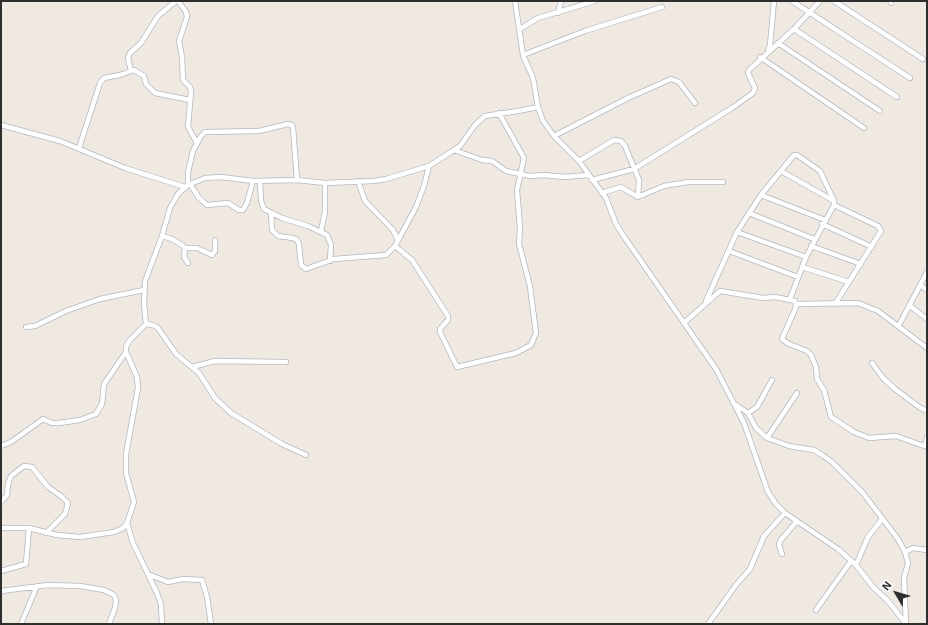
<!DOCTYPE html>
<style>
body{margin:0}
#map{position:relative;width:928px;height:625px;overflow:hidden;background:#efe9e1;font-family:"Exo 2",sans-serif}
canvas{display:block}
.frame{position:absolute;inset:0;border:2px solid #2e2e2e;pointer-events:none}
.north{position:absolute;left:876px;top:573px;width:40px;height:40px;-webkit-text-stroke:3px #fff;paint-order:stroke;rotate:308deg;font-size:11px;font-weight:700;line-height:16px;text-align:center;color:#2e2e2e}
.north::after{content:'';display:block;margin:auto;width:14px;height:18px;background:#2e2e2e;clip-path:polygon(50% 0,100% 100%,50% 72%,0 100%)}
</style>
<div id="map">
<canvas width="928" height="625"></canvas>
<div class="frame"></div>
<div class="north">N</div>
</div>
<script>
const context = document.querySelector('canvas').getContext('2d');
context.lineJoin = 'round';
const poly = rows => new Path2D(rows.map(r => 'M' + r).join(''));
function strokePath(path, color, width, dash) { context.strokeStyle = color; context.lineWidth = width; context.lineCap = dash ? 'butt' : 'round'; context.setLineDash(dash || []); context.stroke(path); }
const minor = poly([
 [178,1,186,12,187,17,179,41,182,57,183,80,190,87,191,92,188,127,197,143],
 [515,1,523,55,533,78,538,107,543,121,554,136,579,161,606,198,616,224,625,238,716,369,744,423,768,492,776,504,785,513,838,549,856,565,873,587,888,601,906,624],
 [792,1,910,78],
 [834,1,923,59],
 [890,1,891,3],
 [558,13,561,1],
 [520,29,538,18,595,1],
 [794,29,897,97],
 [778,43,880,111],
 [768,50,770,45,774,1],
 [523,55,585,31,662,7],
 [760,57,864,128],
 [131,71,128,58,130,53,141,43,158,16,176,1],
 [1,125,60,141,125,168,185,187],
 [554,136,628,98,671,79,679,82,695,103],
 [79,148,100,83,104,78,120,75,134,70,144,76,146,84,155,93,190,100],
 [454,150,482,160,492,161,506,171,530,176,544,175,565,177,588,175],
 [579,161,614,140,621,141,625,146,639,180,638,197],
 [781,171,834,201],
 [592,180,634,169,732,108,753,93,755,88,748,73,749,70,794,29,820,1],
 [260,181,261,201,264,209,282,218,308,226,327,235,331,245,330,261],
 [358,181,365,201,393,230,398,240],
 [190,184,199,198,207,205,228,203,239,210,243,210,247,203,253,181],
 [188,185,188,172,193,151,201,136,205,132,259,131,288,124,292,125,293,128,297,180],
 [602,193,621,187,638,197,664,186,688,182,723,182],
 [761,195,825,220],
 [834,205,878,226,881,231,835,304],
 [271,213,272,230,278,236,293,238,297,240,299,244,301,265,306,269,334,259,386,255,395,246,416,207,424,186,429,166],
 [749,213,814,239],
 [822,224,872,247],
 [321,231,325,212,325,183],
 [737,232,806,257],
 [162,236,172,239,182,245,185,248,184,257,188,263],
 [395,246,412,260,448,316,448,320,440,329,440,332,457,367,516,353,531,345,536,333,530,286,519,244,520,228,517,190,524,158,499,113],
 [811,246,861,264],
 [185,248,197,248,212,255,215,251,215,240],
 [729,251,798,277],
 [802,267,849,282],
 [920,285,927,290],
 [706,301,737,232,761,195,794,155,797,155,820,171,834,201,834,205,806,257,790,299],
 [797,304,858,303,878,311,927,348],
 [909,305,927,319],
 [685,322,720,291,763,298,775,297,795,301,796,307,782,339,789,344,807,351,811,355,816,367,817,379,824,390,831,417,854,432,869,438,896,436,927,447],
 [146,324,153,325,158,328,176,354,199,373,215,398,231,413,282,444,306,455],
 [899,325,927,272],
 [26,327,35,326,66,311,100,299,144,290],
 [872,363,883,378,895,389,919,407,927,411],
 [192,367,215,361,286,362],
 [733,403,748,413,756,428,767,438,789,446,814,450,822,455,832,462,863,493,898,539,905,552,908,563,904,578,906,624],
 [748,413,757,407,772,380],
 [767,438,797,393],
 [1,446,11,442,43,419,52,423,59,423,80,420,96,414,102,404,104,384,126,352],
 [925,446,927,437],
 [1,502,7,495,8,484,11,476,24,466,32,467,48,487,61,496,68,503,65,514,46,533],
 [127,523,133,543,157,593,161,604,162,624],
 [1,528,29,528,57,535,80,537,114,532,123,528,127,523,134,502,126,473,126,454,138,388,137,377,126,352,126,347,129,341,146,324,144,304,145,281,162,236,170,208,178,194,188,185,205,178,221,177,253,181,297,180,325,183,374,181,386,179,429,166,454,150,460,146,475,125,485,116,518,111,538,107],
 [905,552,913,548,927,550],
 [782,554,779,545,780,541,797,521],
 [856,565,868,537,882,519],
 [1,571,26,564,29,528],
 [150,575,168,582,183,579,202,580,207,597,211,624],
 [1,591,48,585,80,586,104,590,114,595,116,600,115,608,109,624],
 [816,610,851,561],
 [21,624,37,586],
 [708,624,736,585,750,569,764,536,785,513]
]);
strokePath(minor, '#b4b7c1', 6);
strokePath(minor, '#fff', 4.5);
</script>
